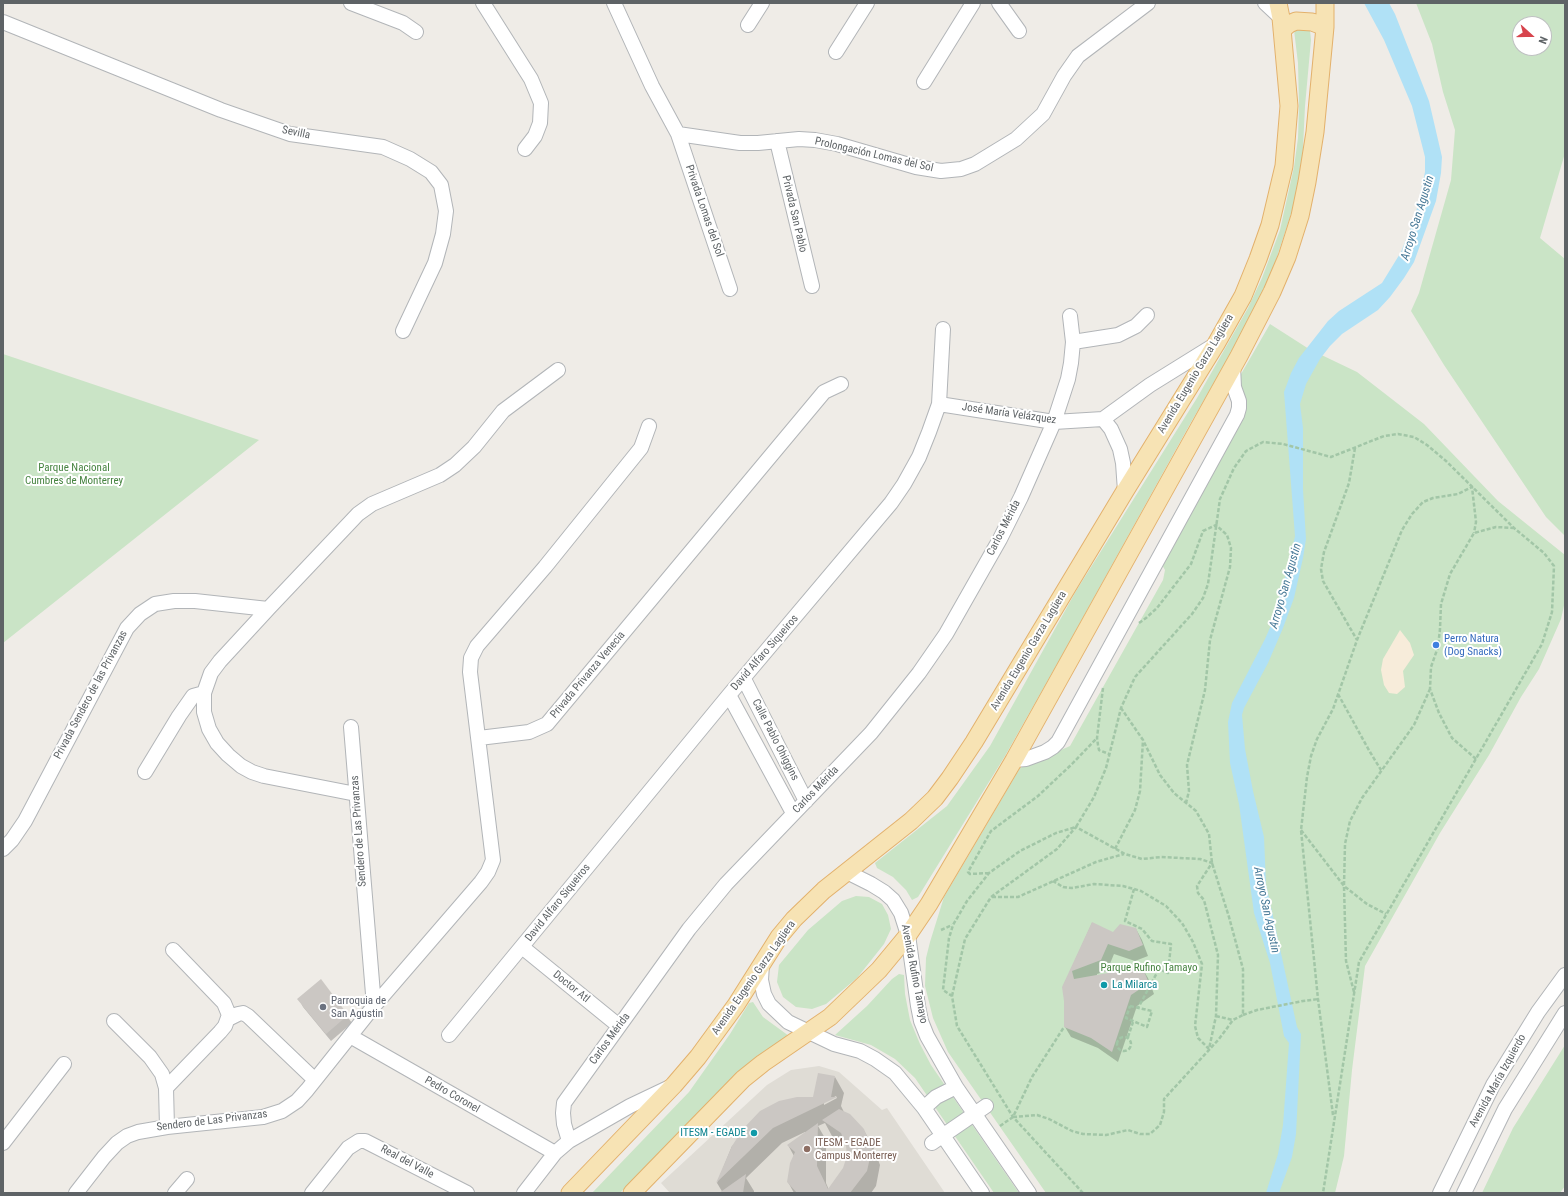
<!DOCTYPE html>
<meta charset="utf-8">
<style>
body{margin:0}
#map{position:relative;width:1568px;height:1196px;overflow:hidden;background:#efece7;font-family:"Roboto Condensed",sans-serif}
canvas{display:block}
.frame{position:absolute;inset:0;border:4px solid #5e6366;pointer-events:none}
.north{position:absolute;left:1512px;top:16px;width:40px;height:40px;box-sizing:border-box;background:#fff;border:1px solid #bfc1c2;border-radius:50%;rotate:111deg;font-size:11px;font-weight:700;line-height:16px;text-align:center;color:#5e6366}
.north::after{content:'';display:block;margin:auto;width:14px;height:18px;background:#d7444d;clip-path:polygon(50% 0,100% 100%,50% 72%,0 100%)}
</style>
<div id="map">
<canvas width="1568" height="1196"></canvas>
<div class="frame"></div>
<div class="north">N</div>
</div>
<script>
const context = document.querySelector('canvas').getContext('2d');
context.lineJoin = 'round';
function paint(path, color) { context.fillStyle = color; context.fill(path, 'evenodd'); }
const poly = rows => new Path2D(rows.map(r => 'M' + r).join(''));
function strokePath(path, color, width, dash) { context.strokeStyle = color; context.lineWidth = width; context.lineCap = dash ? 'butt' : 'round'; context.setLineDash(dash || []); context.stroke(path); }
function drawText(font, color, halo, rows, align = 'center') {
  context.font = font + ' "Roboto Condensed",sans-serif'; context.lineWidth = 4; context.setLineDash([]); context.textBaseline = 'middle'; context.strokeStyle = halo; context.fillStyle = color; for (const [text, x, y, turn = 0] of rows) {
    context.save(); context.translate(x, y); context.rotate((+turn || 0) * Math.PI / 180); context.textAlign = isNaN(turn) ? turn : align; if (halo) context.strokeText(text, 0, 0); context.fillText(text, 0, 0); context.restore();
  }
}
const education = poly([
 [819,1066,839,1072,882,1110,887,1108,945,1193,670,1193,661,1183,767,1085,791,1070]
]);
const green = poly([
 [1416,3,1565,3,1565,153,1540,238,1565,259,1565,536,1546,517,1444,365,1411,311,1419,293,1451,180,1455,130,1443,92,1432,44],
 [1520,24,1544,24,1544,48,1520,48],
 [1298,28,1310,30,1311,40,1305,106,1302,169,1295,202,1269,281,1255,312,1190,424,1061,657,1005,756,918,897,912,900,906,890,893,877,877,868,875,863,947,806,990,746,1076,591,1197,398,1248,308,1262,278,1280,230,1294,167,1298,138,1299,106,1298,63,1294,30],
 [1270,324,1309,349,1357,372,1424,424,1498,501,1565,555,1565,601,1561,619,1539,669,1521,697,1489,755,1440,833,1365,966,1352,1070,1344,1156,1335,1193,1046,1193,948,1052,933,1018,925,986,926,958,930,942,944,897,1020,768,1070,746,1163,580,1165,570,1161,563,1231,434,1237,381],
 [3,354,259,440,3,643],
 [856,896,869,897,882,904,888,915,891,929,884,944,857,978,826,1004,812,1009,796,1007,783,997,777,982,779,965,808,930,842,901],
 [899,974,904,975,905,994,910,1020,920,1044,931,1065,1019,1193,994,1193,915,1078,895,1059,871,1045,835,1035,867,1006,892,979],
 [753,1002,763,1017,789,1036,695,1118,620,1193,592,1193,689,1092,730,1034,749,1003],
 [1565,1045,1565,1186,1560,1193,1482,1193,1513,1128]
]);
const sand = poly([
 [1400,630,1410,643,1414,655,1403,671,1405,687,1397,694,1389,693,1384,685,1381,670,1383,659]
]);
const water = poly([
 [1364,3,1389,3,1395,14,1429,101,1442,157,1441,173,1436,201,1414,262,1404,278,1390,297,1378,310,1342,334,1330,346,1320,359,1306,384,1300,404,1303,428,1303,490,1306,539,1303,558,1294,598,1283,628,1268,663,1244,708,1242,715,1245,749,1253,791,1264,837,1266,884,1297,1027,1301,1034,1296,1134,1292,1157,1279,1193,1266,1193,1278,1154,1283,1125,1289,1043,1284,1036,1270,963,1254,913,1239,804,1230,763,1228,722,1232,703,1265,639,1272,623,1290,560,1295,536,1284,392,1291,373,1299,358,1328,321,1339,311,1382,283,1401,252,1415,217,1425,172,1425,157,1412,106,1384,40]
]);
const shadow = poly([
 [1092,923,1113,934,1136,929,1142,940,1148,956,1135,961,1114,954,1107,971,1097,974,1097,976,1142,968,1148,978,1154,994,1137,1006,1118,1062,1098,1048,1071,1037,1065,1027,1065,1001,1063,987],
 [321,981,352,1023,331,1041,303,1007,299,999],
 [835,1077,844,1093,841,1106,844,1112,863,1129,873,1146,880,1165,876,1186,871,1193,794,1193,788,1182,794,1156,788,1145,806,1133,805,1132,782,1143,746,1178,754,1191,754,1193,723,1193,717,1183,732,1146,814,1098],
 [836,1096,837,1098,824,1105,824,1102],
 [825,1123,832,1136,847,1146,848,1156,844,1168,829,1190,826,1183,826,1140,818,1126]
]);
const building = poly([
 [1092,922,1113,932,1120,924,1136,928,1143,945,1129,951,1108,944,1101,960,1072,971,1074,979,1142,967,1149,983,1131,995,1112,1052,1091,1038,1064,1027,1064,1001,1062,987],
 [321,979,348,1015,326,1034,297,999],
 [818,1073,835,1076,831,1097,837,1097,773,1128,716,1183,732,1146,743,1129,760,1111,779,1101,797,1097,813,1097],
 [839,1109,850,1114,864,1129,872,1149,867,1171,850,1193,797,1193,787,1182,790,1163,795,1152,787,1145,818,1123,817,1166,828,1189,843,1168,847,1156,846,1146,841,1133,822,1120],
 [746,1174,743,1193,719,1193]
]);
const path = poly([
 [1355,448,1349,483,1324,552,1321,569,1323,581,1357,640],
 [1139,623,1146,618,1157,608,1191,564,1203,531,1216,525,1227,535,1231,548,1230,567,1210,640,1205,690,1187,765,1189,791,1186,803],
 [1103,688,1097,738,1098,745,1099,750,1109,754],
 [1338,694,1370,752,1381,770],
 [1476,759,1452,738,1439,713,1430,689,1431,667,1438,647,1440,629,1441,604,1450,574,1474,533,1496,527,1514,528],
 [1301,830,1344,886,1367,904,1386,914],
 [1115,849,1135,810,1140,791,1143,740],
 [989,873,970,874,968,872,991,831,1038,796,1072,764,1097,738],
 [1134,889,1125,921,1142,929,1152,941,1171,944,1168,973,1159,969,1138,1008],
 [992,897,1018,897,1096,862,1124,854],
 [941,930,952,925],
 [1354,992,1346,961,1344,886,1345,844,1350,821,1362,798,1414,725,1430,689],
 [952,996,965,939,991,897,1057,849,1076,827,1125,854,1142,859,1161,857,1200,859,1212,863,1197,886,1198,893,1204,900,1218,955,1216,1016,1209,1049,1198,1038,1195,1026,1202,964,1193,942,1182,923,1166,906,1141,891,1123,886,1094,884,1072,888,1063,887,1053,881],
 [1130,1006,1152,1011,1147,1027,1126,1018,1130,1006],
 [1243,1015,1257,1010,1303,1001,1318,999],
 [1216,1016,1233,1020],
 '1117 1044a7 7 0 1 1 14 0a7 7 0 1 1-14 0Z',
 [1128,1037,1133,1022],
 [1333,1115,1318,999,1301,830,1307,777,1311,756,1317,739,1333,709,1357,640,1402,530,1412,514,1423,502,1433,498,1458,494,1472,487,1476,522,1474,533],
 [1013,1117,1037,1115,1049,1119,1072,1131,1083,1134,1106,1135,1128,1130,1140,1134,1150,1134,1160,1125,1164,1112,1164,1099,1219,1039,1233,1020,1243,1015,1243,969,1229,917,1212,863,1209,834,1196,811,1174,793,1160,775,1143,740,1121,708],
 [1000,1126,1013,1117,1032,1077,1064,1027],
 [1083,1193,1013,1117,957,1026,952,996,943,990,949,938,953,925,967,901,989,873,1020,851,1056,833,1076,827,1094,797,1106,768,1121,708,1135,677,1192,614,1203,598,1208,584,1220,499,1234,468,1246,451,1263,442,1283,444,1331,457,1384,436,1398,434,1414,437,1427,445,1446,461,1514,528,1544,553,1554,566,1552,612,1542,644,1359,962,1323,1193]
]);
const minor = poly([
 [351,3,403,23,416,32],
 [483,3,531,79,541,103,540,123,535,136,525,149],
 [614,3,652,86,678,134,740,143,758,143,799,139,815,140,837,144,916,167,941,171,961,169,975,164,1016,139,1043,114,1064,76,1078,56,1148,3],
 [999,3,1019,31],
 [1265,3,1281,18],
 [3,22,221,110,290,134,383,147,410,159,431,172,441,185,446,211,443,234,435,263,403,331],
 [748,25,762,3],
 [836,52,867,3],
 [924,82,973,3],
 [678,134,730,289],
 [777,141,812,286],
 [1073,342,1118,335,1136,326,1147,315],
 [939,404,1054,422,1103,419,1150,385,1216,344],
 [1103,419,1111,429,1120,449,1123,463,1125,491],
 [268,609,220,661,211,673,204,693,204,712,209,729,217,743,228,755,241,766,252,772,264,776,356,794],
 [744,679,806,801],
 [729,695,793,813],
 [351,727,374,1006],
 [479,738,529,732,547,724,824,392,841,384],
 [1014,760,1026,759,1045,752,1053,747,1058,742,1237,415,1239,408,1239,401,1234,387,1233,366],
 [145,772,179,716,193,696,204,693],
 [3,849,12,840,25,821,127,628,140,614,155,604,174,601,195,601,268,609,358,514,372,504,440,475,455,465,474,447,503,411,558,370],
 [847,872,871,884,884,892,893,900,901,913,908,935,918,1006,921,1021,927,1036,956,1087,1029,1193],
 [522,947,619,1026],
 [762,964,761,980,764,994,769,1004,788,1022,834,1044,860,1051,875,1059,895,1073,924,1108,982,1193],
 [228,1019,238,1014,243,1013,248,1016,315,1080],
 [114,1021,150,1057,162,1074,166,1088,167,1127],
 [449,1035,729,695,891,503,904,484,919,457,929,432,939,404,943,329],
 [350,1036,555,1153],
 [166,1088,220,1032,225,1026,229,1015,224,1003,173,950],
 [924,1108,936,1097,956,1087],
 [569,1141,564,1124,563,1113,564,1103,689,929,726,884,871,733,919,673,946,634,1000,539,1021,497,1054,422,1068,379,1071,363,1073,342,1070,316],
 [3,1143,64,1064],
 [932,1143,986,1106],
 [76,1193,104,1157,117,1143,127,1136,138,1132,167,1127,263,1117,282,1111,297,1101,307,1090,374,1006,481,882,488,872,493,860,470,672,471,658,477,646,545,567,641,448,649,426],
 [175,1193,187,1179],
 [312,1193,348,1148,359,1141,365,1141,467,1193],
 [524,1193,555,1153,569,1141,630,1106,672,1086],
 [1440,1193,1493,1085,1538,1012,1565,975],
 [1464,1193,1505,1109,1565,1013]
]);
const major = poly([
 [1282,30,1289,24,1296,21,1312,22,1325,27],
 [570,1193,674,1085,698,1057,736,1005,779,937,794,919,824,890,911,821,935,798,950,778,974,742,1125,491,1216,344,1243,296,1258,259,1270,225,1284,166,1289,106,1281,18,1278,3],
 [632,1193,743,1079,763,1063,830,1017,879,970,908,935,929,904,1014,760,1239,356,1272,292,1287,257,1300,216,1307,182,1315,132,1325,27,1325,3]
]);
const markers = [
 [1436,645,4,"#3f7fe0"],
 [1104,985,4,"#0f9aa8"],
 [323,1007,4,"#6b7280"],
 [754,1133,4,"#0f9aa8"],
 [807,1149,4,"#8d6e63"]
];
const streetNames = [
 ["Sevilla",296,133,12],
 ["Prolongación Lomas del Sol",874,155,13],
 ["Privada Lomas del Sol",704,211,71],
 ["Privada San Pablo",794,214,77],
 ["Avenida Eugenio Garza Lagüera",1196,374,-59],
 ["José María Velázquez",1009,414,8],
 ["Carlos Mérida",1004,528,-63],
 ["Avenida Eugenio Garza Lagüera",1029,651,-59],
 ["David Alfaro Siqueiros",765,653,-49],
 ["Privada Privanza Venecia",588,675,-50],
 ["Privada Sendero de las Privanzas",91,695,-62],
 ["Calle Pablo Ohiggins",775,740,63],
 ["Carlos Mérida",816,790,-46],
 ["Sendero de Las Privanzas",359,831,-94],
 ["David Alfaro Siqueiros",558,903,-51],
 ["Avenida Rufino Tamayo",914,974,79],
 ["Avenida Eugenio Garza Lagüera",754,978,-55],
 ["Doctor Atl",571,987,39],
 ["Carlos Mérida",610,1039,-54],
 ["Avenida María Izquierdo",1498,1081,-61],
 ["Pedro Coronel",452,1095,30],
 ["Sendero de Las Privanzas",212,1121,-7],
 ["Real del Valle",407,1162,28]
];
const parkNames = [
 ["Parque Nacional",74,468],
 ["Cumbres de Monterrey",74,481],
 ["Parque Rufino Tamayo",1149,968]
];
const shopNames = [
 ["Perro Natura",1444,639],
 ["(Dog Snacks)",1444,652]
];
const cultureNames = [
 ["La Milarca",1112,985],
 ["ITESM - EGADE",746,1133,"right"]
];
const worshipNames = [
 ["Parroquia de",331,1001],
 ["San Agustin",331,1014]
];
const educationNames = [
 ["ITESM - EGADE",815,1143],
 ["Campus Monterrey",815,1156]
];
const waterNames = [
 ["Arroyo San Agustin",1418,218,-73],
 ["Arroyo San Agustin",1286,586,-74],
 ["Arroyo San Agustin",1266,910,78]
];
paint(education, '#dfdcd5');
paint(green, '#cae4c6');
paint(sand, '#f7ecda');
paint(water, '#b0e1f6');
paint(shadow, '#0003');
paint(building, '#cbc7c3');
strokePath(minor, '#b2b5b8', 16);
strokePath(major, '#e3b16c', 19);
strokePath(path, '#a2c6a7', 2.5, [4, 2]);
strokePath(minor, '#fff', 14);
strokePath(major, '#f7e3b4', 17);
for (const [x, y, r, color] of markers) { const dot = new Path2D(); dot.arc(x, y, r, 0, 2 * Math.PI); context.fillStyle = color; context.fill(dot); strokePath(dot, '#fff', 1.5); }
drawText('11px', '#5e6366', '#fff', streetNames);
drawText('11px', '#468340', '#fff', parkNames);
drawText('11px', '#366cbe', '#fff', shopNames, 'left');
drawText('11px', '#0d838f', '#fff', cultureNames, 'left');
drawText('11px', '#5b616d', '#fff', worshipNames, 'left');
drawText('11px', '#785e54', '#fff', educationNames, 'left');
drawText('italic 12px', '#477997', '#fff', waterNames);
</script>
